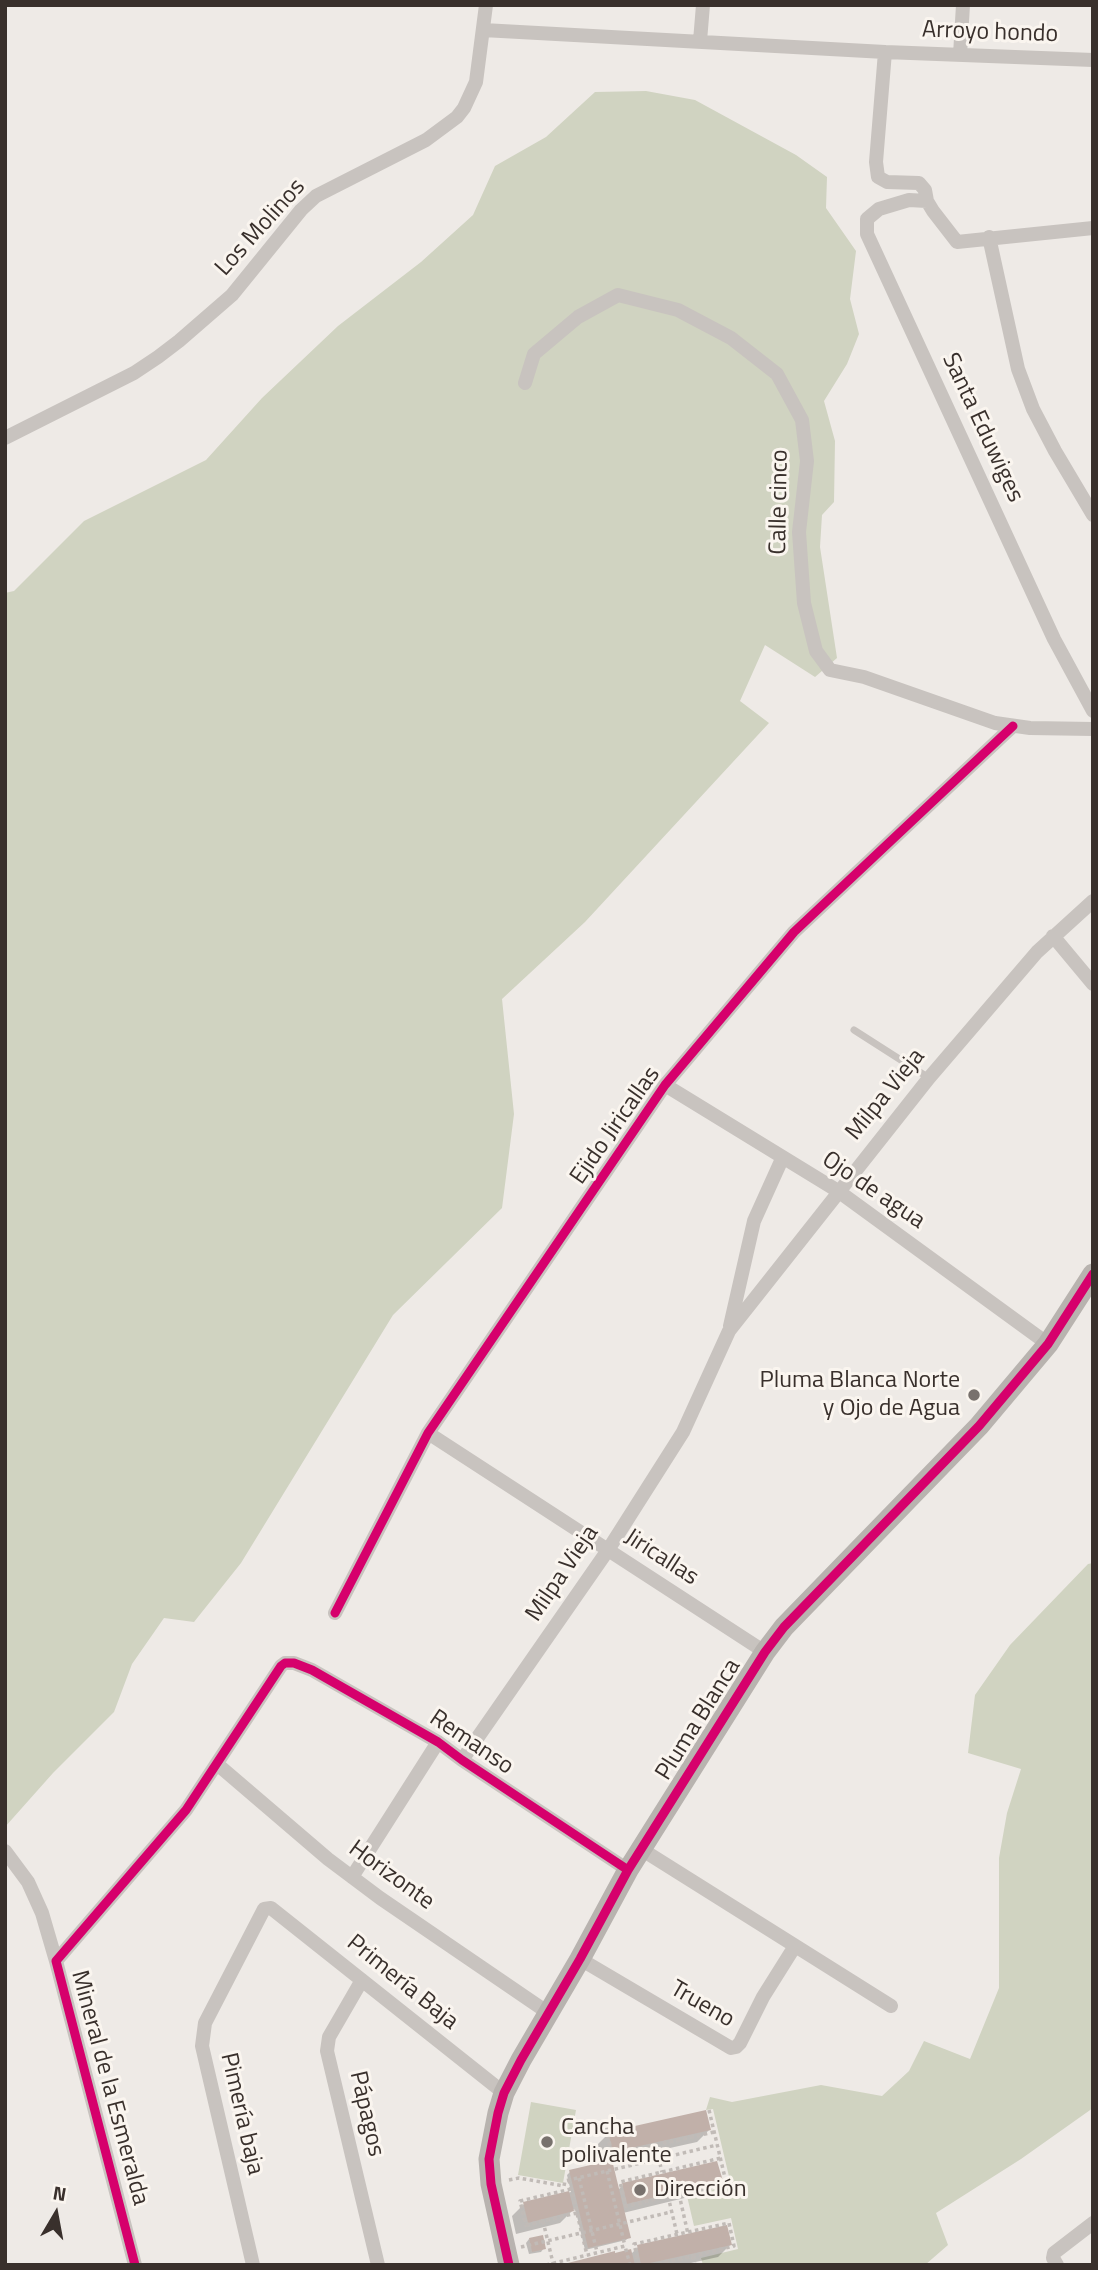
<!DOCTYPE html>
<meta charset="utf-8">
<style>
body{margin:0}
#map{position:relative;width:1098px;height:2270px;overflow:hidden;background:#eeeae6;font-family:"Titillium Web",sans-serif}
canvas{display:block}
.frame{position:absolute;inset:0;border:7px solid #39302c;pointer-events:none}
.north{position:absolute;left:21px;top:2179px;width:70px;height:70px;-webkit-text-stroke:5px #faf5ef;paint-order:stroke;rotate:10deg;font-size:19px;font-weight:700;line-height:28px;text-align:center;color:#39302c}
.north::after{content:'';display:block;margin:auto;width:24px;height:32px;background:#39302c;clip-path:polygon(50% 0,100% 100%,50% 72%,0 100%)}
</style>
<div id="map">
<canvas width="1098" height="2270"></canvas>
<div class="frame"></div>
<div class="north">N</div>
</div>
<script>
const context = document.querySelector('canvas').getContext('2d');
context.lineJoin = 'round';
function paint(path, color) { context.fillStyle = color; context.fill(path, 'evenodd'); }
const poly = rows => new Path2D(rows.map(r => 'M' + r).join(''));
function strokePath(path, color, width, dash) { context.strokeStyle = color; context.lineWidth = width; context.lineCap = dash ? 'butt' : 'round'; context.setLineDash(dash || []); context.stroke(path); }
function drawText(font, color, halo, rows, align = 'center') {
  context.font = font + ' "Titillium Web",sans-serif'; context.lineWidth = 6; context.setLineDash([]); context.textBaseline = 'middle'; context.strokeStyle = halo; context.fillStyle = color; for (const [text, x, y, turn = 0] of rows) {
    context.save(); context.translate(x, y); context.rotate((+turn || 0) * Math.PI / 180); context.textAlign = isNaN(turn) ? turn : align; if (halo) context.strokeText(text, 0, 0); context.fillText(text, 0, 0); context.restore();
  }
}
const green = poly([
 [646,91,695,100,796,155,827,177,826,208,856,251,850,299,859,334,847,364,824,401,835,441,834,502,822,515,820,547,837,658,815,677,765,645,740,701,769,723,585,922,502,999,514,1114,502,1208,393,1315,241,1563,194,1622,164,1618,132,1664,114,1712,53,1773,5,1827,5,593,14,591,84,521,206,460,262,398,338,326,421,262,473,215,495,166,546,137,595,92],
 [1093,1563,1093,2108,1021,2159,936,2213,948,2245,925,2265,703,2265,701,2258,738,2249,731,2218,694,2226,687,2196,731,2185,713,2109,706,2110,710,2097,732,2102,821,2085,882,2096,909,2071,924,2041,970,2059,999,1988,999,1858,1007,1813,1021,1769,968,1753,975,1695,1010,1645,1088,1564],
 [531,2102,576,2110,563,2183,518,2175]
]);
const shadow = poly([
 [709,2130,697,2142,611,2161,618,2190,623,2185,721,2180,709,2192,623,2213,629,2237,626,2240,585,2250,575,2208,560,2223,516,2234,512,2216,524,2204,571,2192,567,2175,570,2172,602,2164,597,2145,609,2133],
 [529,2239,544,2248,541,2252,529,2254,526,2243],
 [730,2245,718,2257,682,2265,563,2265,631,2254,638,2247]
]);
const building = poly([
 [706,2110,711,2130,613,2152,608,2132],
 [612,2160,631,2238,588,2248,569,2170],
 [717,2161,723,2181,627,2204,622,2183],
 [569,2191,574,2211,528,2223,523,2202],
 [727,2225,732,2245,641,2265,637,2245],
 [543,2235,546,2249,532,2252,529,2238],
 [631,2249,635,2265,560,2265,615,2251,615,2253]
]);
const path = poly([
 [709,2110,726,2182,626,2206,620,2182,721,2158],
 [606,2128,612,2154,656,2145],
 [664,2141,665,2143,714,2132],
 [655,2143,662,2172],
 [607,2171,625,2246],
 [579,2178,597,2252],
 [509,2180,519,2178,564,2186,565,2181,569,2180,717,2145],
 [569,2180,587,2255],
 [571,2189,520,2201,526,2225,577,2213],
 [679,2194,688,2234],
 [668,2196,677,2234],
 [543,2221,553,2263],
 [521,2247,671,2212],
 [693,2256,695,2265],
 [546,2265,625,2246,630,2265],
 [639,2265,634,2244,729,2223,734,2246,656,2265]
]);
const lane = poly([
 [854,1030,929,1078]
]);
const street = poly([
 [483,30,885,52,1093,60],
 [700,41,703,5],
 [885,52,876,162,878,177,887,182,919,183,925,190,927,201,933,211,957,242,1093,228],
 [960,55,963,5],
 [927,201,909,200,879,209,867,219,867,234,1054,639,1093,711],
 [989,237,1018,369,1033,409,1055,451,1093,515],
 [525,383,534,354,578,317,618,295,678,310,731,338,777,374,802,420,807,461,799,532,804,603,816,651,830,670,864,677,995,723,1030,728,1093,729],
 [5,438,134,373,158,357,179,341,232,295,301,210,316,196,426,140,457,117,464,108,476,82,486,5],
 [1053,936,1093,984],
 [665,1085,838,1191,1048,1344],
 [730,1326,754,1221,782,1159],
 [428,1433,765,1652],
 [335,1613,428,1433,665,1085,794,932,1013,726],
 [462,1760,608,1550,683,1432,729,1331,929,1078,1037,952,1093,901],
 [217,1764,328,1859,380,1898,547,2012],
 [641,1849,891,2006],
 [5,1851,28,1882,42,1913,56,1961],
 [352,1877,438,1742],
 [580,1959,731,2048,736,2047,740,2043,763,1997,795,1946],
 [362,1980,329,2037,327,2051,378,2265],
 [135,2265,56,1961,186,1810,281,1666,285,1663,294,1663,312,1670,438,1742,462,1760,628,1870],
 [253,2265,202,2046,205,2023,264,1909,271,1908,504,2093],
 [1057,2265,1053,2258,1054,2253,1093,2223]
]);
const secondary = poly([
 [509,2265,491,2184,489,2159,498,2113,504,2093,521,2060,580,1959,628,1870,765,1652,784,1627,979,1426,1048,1344,1093,1274]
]);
const cycleway = poly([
 [335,1613,428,1433,665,1085,794,932,1013,726],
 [135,2265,56,1961,186,1810,281,1666,285,1663,294,1663,312,1670,438,1742,462,1760,628,1870],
 [509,2265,491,2184,489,2159,498,2113,504,2093,521,2060,580,1959,628,1870,765,1652,784,1627,979,1426,1048,1344,1093,1274]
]);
const markers = [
 [974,1395,7,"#78716d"],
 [547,2142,7,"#78716d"],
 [640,2190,7,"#78716d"]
];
const streetNames = [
 ["Arroyo hondo",990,33,2],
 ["Los Molinos",261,228,-48],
 ["Santa Eduwiges",982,428,65],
 ["Calle cinco",780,502,-89],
 ["Milpa Vieja",886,1095,-51],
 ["Ejido Jiricallas",616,1126,-55],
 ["Ojo de agua",873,1191,34],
 ["Jiricallas",661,1558,33],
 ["Milpa Vieja",563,1574,-56],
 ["Pluma Blanca",699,1720,-58],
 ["Remanso",471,1743,34],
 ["Horizonte",391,1876,36],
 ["Primería Baja",402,1983,39],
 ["Trueno",702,2005,30],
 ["Mineral de la Esmeralda",109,2088,75],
 ["Pimería baja",241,2114,77],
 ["Pápagos",366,2114,77]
];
const poiNames = [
 ["Pluma Blanca Norte",960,1381,"right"],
 ["y Ojo de Agua",960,1409,"right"],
 ["Cancha",561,2128],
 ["polivalente",561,2156],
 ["Dirección",654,2190]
];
paint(green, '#d0d3c1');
paint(shadow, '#0003');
paint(building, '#c1b0a9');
strokePath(path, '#c1bbb7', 3.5, [3.5, 3.5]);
strokePath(lane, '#c8c3bf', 7);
strokePath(street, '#c8c3bf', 14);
strokePath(secondary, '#b8b3af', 21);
strokePath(cycleway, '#d6006c', 9);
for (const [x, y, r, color] of markers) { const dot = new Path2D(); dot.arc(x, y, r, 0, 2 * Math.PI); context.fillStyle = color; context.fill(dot); strokePath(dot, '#faf5ef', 2.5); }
drawText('24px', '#39302c', '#faf5ef', streetNames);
drawText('24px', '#39302c', '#faf5ef', poiNames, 'left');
</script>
